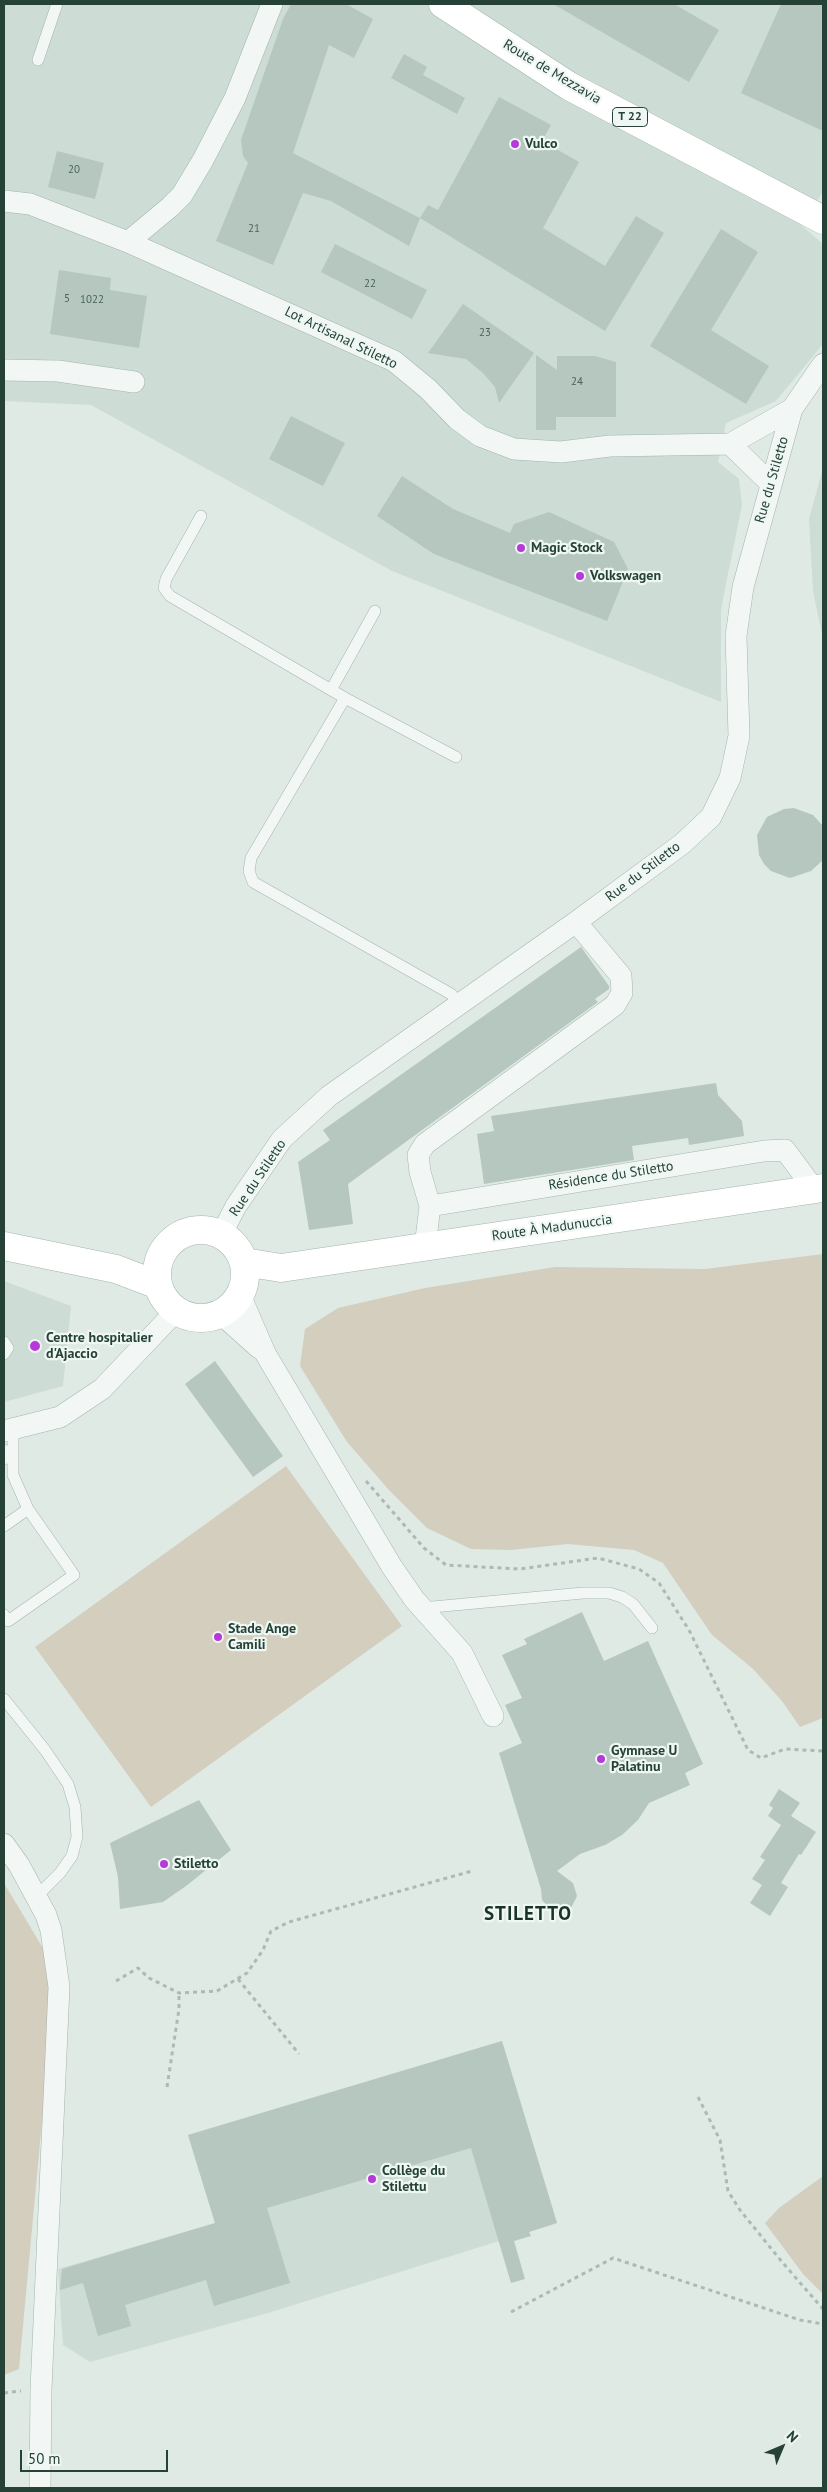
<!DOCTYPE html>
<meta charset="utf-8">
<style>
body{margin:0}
#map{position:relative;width:827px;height:2492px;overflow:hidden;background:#dfeae5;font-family:"PT Sans",sans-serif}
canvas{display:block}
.frame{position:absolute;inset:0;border:5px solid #264236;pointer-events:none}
.north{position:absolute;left:757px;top:2422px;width:50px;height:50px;-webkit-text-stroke:4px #eef7f3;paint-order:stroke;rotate:45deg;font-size:14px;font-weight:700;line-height:20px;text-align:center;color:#264236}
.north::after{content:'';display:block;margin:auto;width:18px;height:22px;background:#264236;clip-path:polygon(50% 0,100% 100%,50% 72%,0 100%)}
.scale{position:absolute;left:20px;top:2450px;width:148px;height:22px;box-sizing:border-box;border:2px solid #264236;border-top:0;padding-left:6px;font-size:15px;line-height:18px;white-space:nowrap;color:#264236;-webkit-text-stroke:4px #eef7f3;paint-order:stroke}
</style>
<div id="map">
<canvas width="827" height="2492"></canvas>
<div class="frame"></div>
<div class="north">N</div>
<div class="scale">50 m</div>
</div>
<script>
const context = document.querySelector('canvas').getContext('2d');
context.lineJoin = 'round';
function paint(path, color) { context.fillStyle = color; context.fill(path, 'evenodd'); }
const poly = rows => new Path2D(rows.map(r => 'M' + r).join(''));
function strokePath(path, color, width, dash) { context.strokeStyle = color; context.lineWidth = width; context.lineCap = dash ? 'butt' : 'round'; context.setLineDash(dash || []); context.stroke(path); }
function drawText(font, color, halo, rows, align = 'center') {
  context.font = font + ' "PT Sans",sans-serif'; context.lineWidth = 4.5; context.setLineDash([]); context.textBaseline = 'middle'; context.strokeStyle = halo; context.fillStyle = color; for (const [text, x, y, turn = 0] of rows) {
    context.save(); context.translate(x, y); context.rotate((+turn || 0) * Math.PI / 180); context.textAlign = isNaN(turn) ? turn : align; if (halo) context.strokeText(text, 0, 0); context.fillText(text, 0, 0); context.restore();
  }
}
const built = poly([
 [4,4,823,4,823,192,801,225,823,244,823,344,776,401,726,423,718,462,739,479,742,505,721,609,721,702,392,571,91,405,4,401],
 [823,468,823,639,813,591,809,519],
 [4,1281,71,1306,63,1386,4,1402],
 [502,2041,557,2223,268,2313,90,2362,63,2345,58,2269,215,2223,188,2135]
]);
const green = poly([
 [823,1254,823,1718,800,1727,782,1701,753,1669,712,1635,663,1563,634,1550,568,1544,511,1550,471,1549,427,1528,389,1490,347,1442,300,1366,305,1329,338,1308,425,1288,555,1267,705,1269],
 [286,1466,402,1626,151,1807,35,1647],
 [4,1883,56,1970,19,2369,4,2375],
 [823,2176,823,2294,803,2274,765,2223,779,2208]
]);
const building = poly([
 [291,4,346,4,373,19,354,58,329,45,293,153,420,218,409,246,331,201,303,193,273,265,216,241,248,163,243,156,241,140,283,19],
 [553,4,674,4,719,30,689,82],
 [781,4,823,4,823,131,741,93],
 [404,54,427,67,423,75,465,98,457,114,391,78],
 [499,97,551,125,542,141,579,162,543,228,605,266,636,216,664,233,605,331,420,218,428,205,438,210],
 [57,151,104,163,95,199,48,187],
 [721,229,758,252,711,330,769,366,746,404,650,346],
 [335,244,427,290,412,319,321,272],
 [59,270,111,278,110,290,147,296,139,348,50,334],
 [463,304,534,353,499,403,495,387,483,373,466,359,428,353],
 [536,355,557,370,557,356,595,356,616,362,616,417,556,417,556,430,536,430],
 [291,416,345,443,323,486,269,459],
 [402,476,453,509,510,533,514,524,549,512,614,542,628,569,607,621,434,554,377,516],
 [794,808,813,815,823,826,823,860,811,871,790,878,771,871,764,864,759,855,757,835,767,817,784,809],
 [581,947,609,986,609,989,595,999,598,1002,348,1184,353,1224,309,1230,298,1162,330,1140,323,1130],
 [716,1083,718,1095,742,1121,744,1136,689,1145,688,1138,632,1146,634,1160,484,1184,477,1134,494,1131,491,1116],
 [215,1361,283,1456,253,1477,185,1384],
 [582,1612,604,1661,648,1641,703,1764,685,1773,690,1785,649,1803,638,1820,622,1835,605,1845,580,1854,557,1871,573,1883,577,1896,571,1908,558,1912,551,1910,542,1900,541,1889,499,1753,522,1743,505,1705,522,1698,502,1655,527,1644,524,1639],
 [779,1789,800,1803,791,1816,816,1832,801,1855,799,1854,781,1883,788,1887,770,1916,750,1903,762,1885,752,1879,765,1860,760,1857,781,1825,768,1816,773,1808,769,1805],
 [199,1800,231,1850,186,1886,163,1902,120,1909,118,1877,110,1843],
 [502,2041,557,2223,529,2232,531,2236,514,2241,525,2279,511,2283,471,2148,267,2208,290,2283,214,2306,206,2280,125,2305,131,2326,98,2336,83,2283,60,2290,62,2269,215,2223,188,2135]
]);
const path = poly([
 [366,1481,424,1548,446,1565,520,1569,598,1558,639,1569,659,1583,689,1630,748,1750,761,1758,785,1749,823,1751],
 [238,1979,299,2054],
 [116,1981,138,1968,149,1978,179,1993,217,1991,247,1973,263,1950,271,1931,289,1922,472,1871],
 [167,2087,179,2009,179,1993],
 [698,2097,720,2140,728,2191,740,2210,782,2262,823,2309],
 [511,2312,613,2258,800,2320,823,2324],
 [4,2393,21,2391]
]);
const service = poly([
 [38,60,57,4],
 [201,516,166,579,164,588,170,596,345,698,456,757],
 [331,690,375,611],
 [345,698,251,858,249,871,253,882,451,994,460,1004],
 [4,1342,8,1348,4,1354],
 [4,1450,4,1459],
 [4,1526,28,1509],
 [422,1608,583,1593,609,1593,622,1597,633,1604,652,1628],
 [4,1615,8,1621,74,1575,28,1509,13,1475,13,1429],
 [4,1699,45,1750,68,1784,75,1807,77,1837,72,1856,60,1873,37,1896]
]);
const minor = poly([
 [4,201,30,204,128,242,394,361,428,389,457,419,480,436,514,449,561,452,610,446,730,444,792,409],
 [128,242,170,207,182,195,203,160,235,98,272,4],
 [4,370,58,371,134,382],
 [730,444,771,484],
 [430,1206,420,1172,418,1155,425,1144,615,1005,622,993,621,976,576,922],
 [221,1235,236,1206,282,1139,329,1096,576,922,682,844,711,817,730,778,739,736,736,636,743,587,792,409,823,364],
 [425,1247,430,1206,764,1151,785,1150,814,1189],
 [240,1295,265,1353,392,1567,414,1599,462,1653,493,1716],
 [221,1314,259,1348],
 [4,1431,60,1417,102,1389,176,1311],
 [4,1844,19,1865,46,1915,51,1930,59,1987,41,2389,40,2488]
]);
const secondary = poly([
 '157 1274a44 44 0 1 1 88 0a44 44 0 1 1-88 0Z',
 [4,1246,116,1269,158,1285],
 [244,1262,281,1268,823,1188]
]);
const primary = poly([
 [443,4,569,86,823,220]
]);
const markers = [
 [515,144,5,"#b938db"],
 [521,548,5,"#b938db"],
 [580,576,5,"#b938db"],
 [35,1346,6,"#b938db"],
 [218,1637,5,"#b938db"],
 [601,1759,5,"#b938db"],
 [164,1864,5,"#b938db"],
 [372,2179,5,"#b938db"]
];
const numberNames = [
 ["20",74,170],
 ["21",254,229],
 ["22",370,284],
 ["5",67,299],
 ["1022",92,300],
 ["23",485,333],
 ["24",577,382]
];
const shields = [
 [630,117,35]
];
const shieldNames = [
 ["T 22",630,117]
];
const streetNames = [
 ["Route de Mezzavia",552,72,31],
 ["Lot Artisanal Stiletto",341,338,26],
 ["Rue du Stiletto",772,480,-74],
 ["Rue du Stiletto",643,872,-37],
 ["Résidence du Stiletto",611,1176,-9],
 ["Rue du Stiletto",258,1178,-56],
 ["Route À Madunuccia",552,1228,-8]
];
const poiNames = [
 ["Vulco",525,144],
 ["Magic Stock",531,548],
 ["Volkswagen",590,576],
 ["Centre hospitalier",46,1338],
 ["d'Ajaccio",46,1354],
 ["Stade Ange",228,1629],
 ["Camili",228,1645],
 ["Gymnase U",611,1751],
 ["Palatinu",611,1767],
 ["Stiletto",174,1864],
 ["Collège du",382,2171],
 ["Stilettu",382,2187]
];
const districtNames = [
 ["STILETTO",528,1915]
];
paint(built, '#cddcd5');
paint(green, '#d4cebf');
paint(building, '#b5c7bf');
strokePath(service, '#a4b4ad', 12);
strokePath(minor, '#a4b4ad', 22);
strokePath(secondary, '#a4b4ad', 29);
strokePath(primary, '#9db6ab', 29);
strokePath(path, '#adb9b4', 3, [4, 4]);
strokePath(service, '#f2f7f5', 11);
strokePath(minor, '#f2f7f5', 21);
strokePath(secondary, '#fff', 28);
strokePath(primary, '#fff', 28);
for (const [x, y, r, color] of markers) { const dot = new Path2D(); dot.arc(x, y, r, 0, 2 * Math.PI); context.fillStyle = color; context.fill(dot); strokePath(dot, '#eef7f3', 2); }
drawText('11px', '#4a6358', null, numberNames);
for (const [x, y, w] of shields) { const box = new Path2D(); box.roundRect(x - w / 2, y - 9.5, w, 19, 4); context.fillStyle = '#eef7f3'; context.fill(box); strokePath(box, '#264236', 1); }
drawText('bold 12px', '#264236', null, shieldNames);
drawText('14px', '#264236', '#eef7f3', streetNames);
drawText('bold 14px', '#264236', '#eef7f3', poiNames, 'left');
context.letterSpacing = '1px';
drawText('bold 19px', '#193328', '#eef7f3', districtNames);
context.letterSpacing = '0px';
</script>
